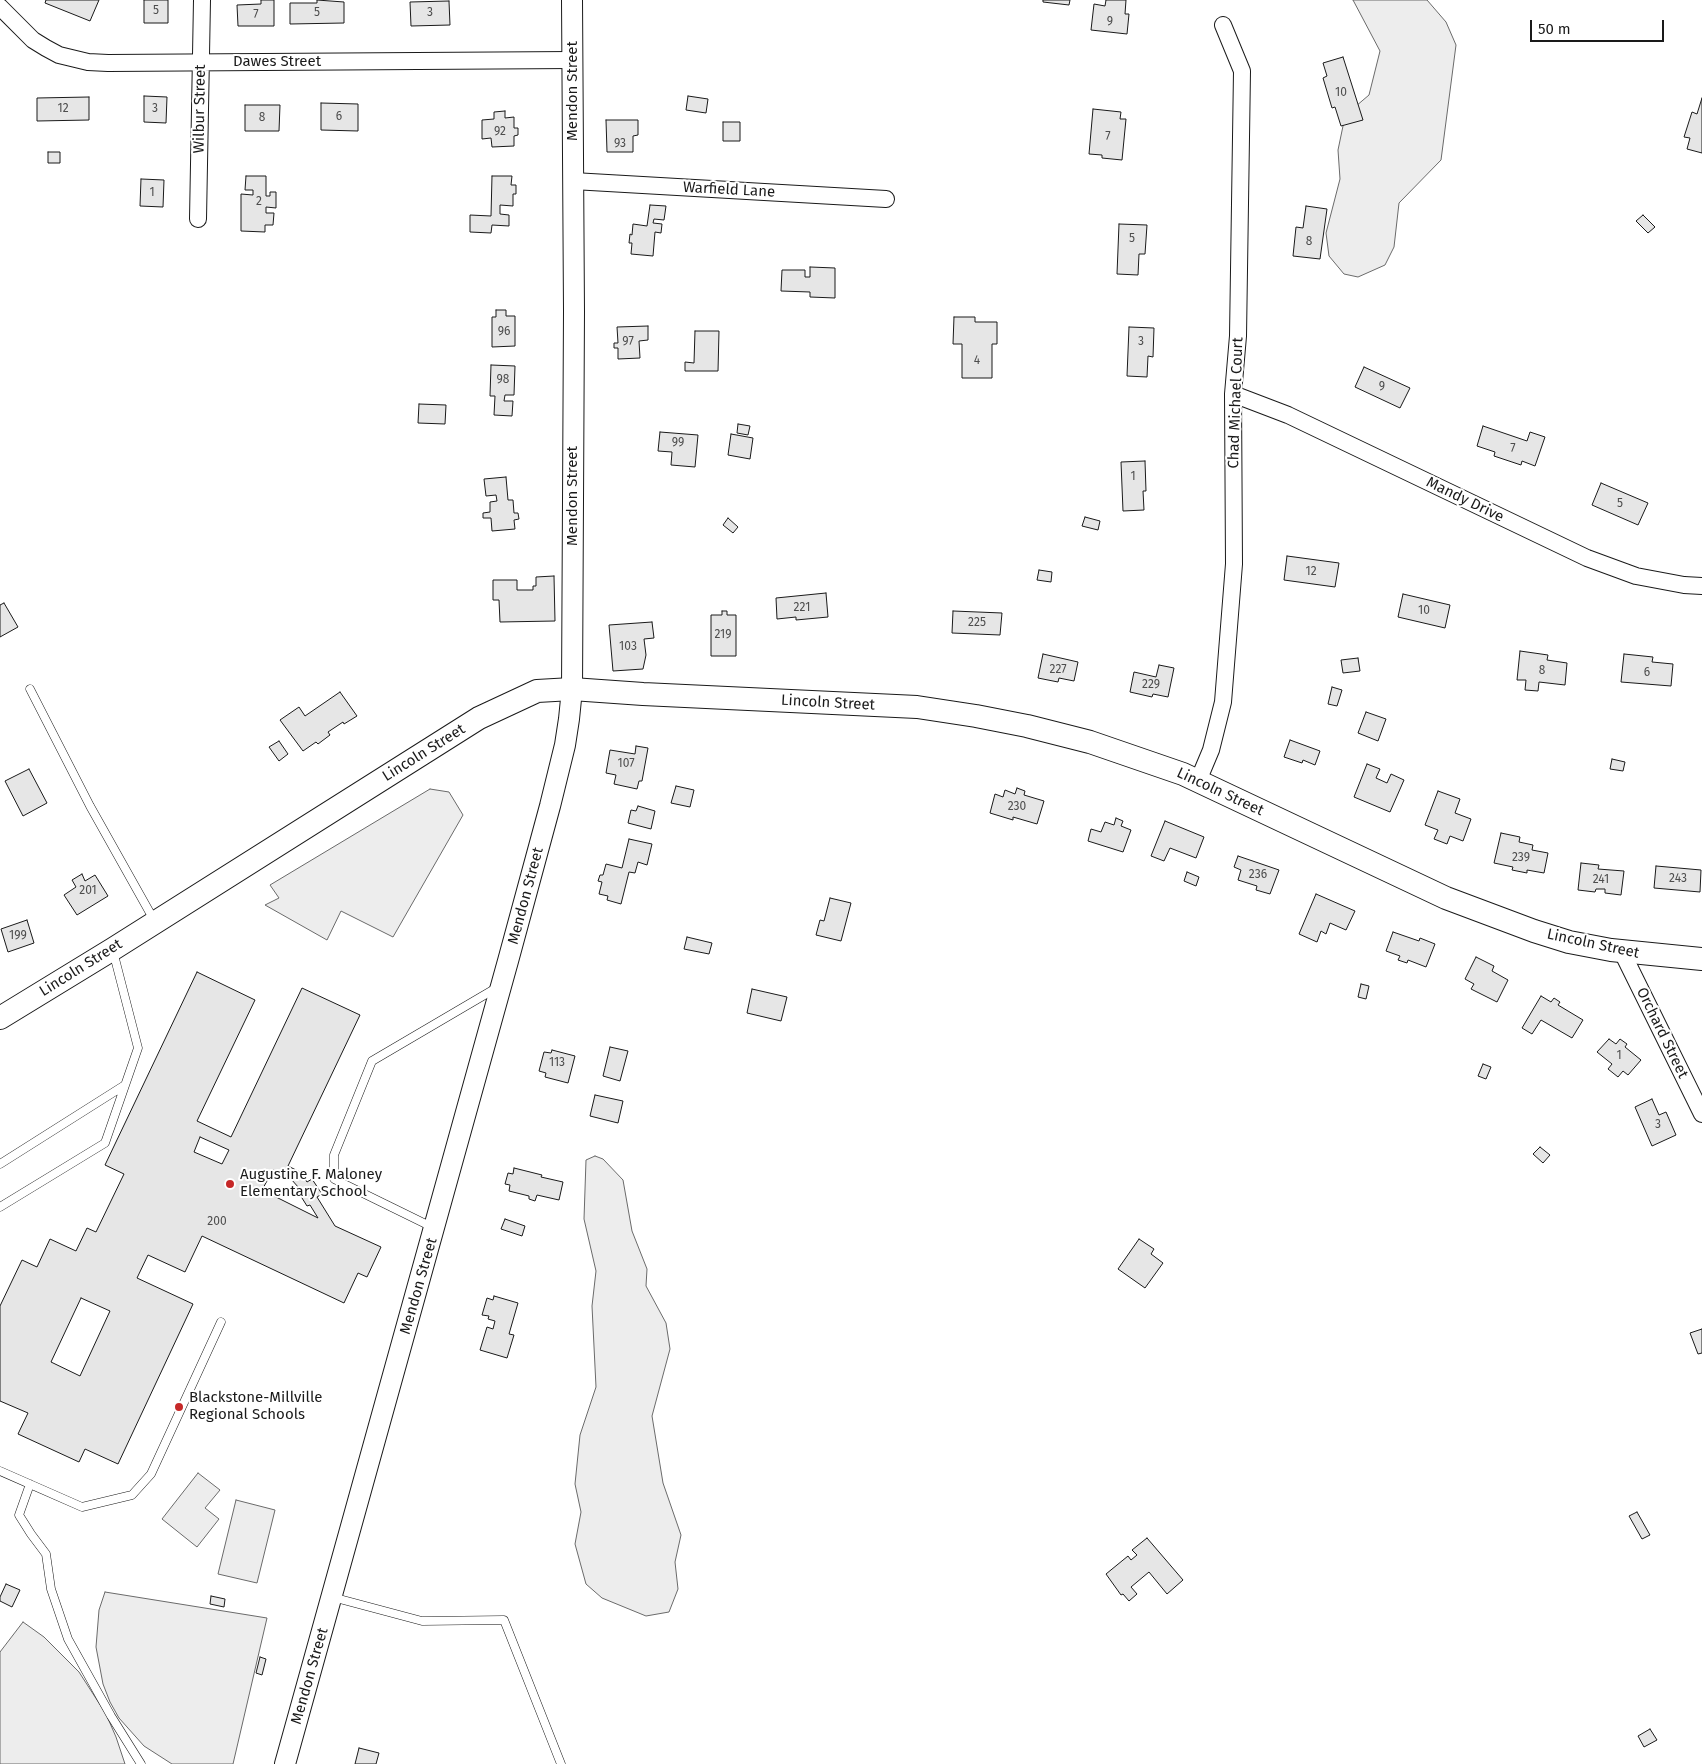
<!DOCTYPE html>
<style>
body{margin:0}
#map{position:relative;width:1702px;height:1764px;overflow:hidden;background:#fff;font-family:"Fira Sans",sans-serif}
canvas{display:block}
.scale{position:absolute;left:1530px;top:20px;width:134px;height:22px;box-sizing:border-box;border:2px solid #1a1a1a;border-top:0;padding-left:6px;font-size:15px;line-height:18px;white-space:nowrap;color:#1a1a1a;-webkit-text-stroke:4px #fff;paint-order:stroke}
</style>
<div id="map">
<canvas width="1702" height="1764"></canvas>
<div class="scale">50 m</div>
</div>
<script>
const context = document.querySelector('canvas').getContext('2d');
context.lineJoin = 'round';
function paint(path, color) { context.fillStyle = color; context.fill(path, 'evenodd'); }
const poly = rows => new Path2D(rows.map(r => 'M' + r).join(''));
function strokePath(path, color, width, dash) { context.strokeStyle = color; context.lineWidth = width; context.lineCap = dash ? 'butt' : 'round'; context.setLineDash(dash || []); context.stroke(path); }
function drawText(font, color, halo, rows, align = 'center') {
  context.font = font + ' "Fira Sans",sans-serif'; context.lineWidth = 4; context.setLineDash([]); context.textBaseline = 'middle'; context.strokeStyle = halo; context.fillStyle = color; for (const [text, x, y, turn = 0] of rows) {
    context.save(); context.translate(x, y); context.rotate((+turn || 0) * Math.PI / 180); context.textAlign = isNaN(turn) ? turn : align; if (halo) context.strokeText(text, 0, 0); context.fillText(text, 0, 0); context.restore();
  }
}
const green = poly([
 [1353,0,1427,0,1446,22,1456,45,1441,160,1399,203,1394,247,1385,265,1358,277,1344,274,1329,256,1326,233,1340,179,1338,150,1343,126,1349,112,1369,95,1380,51,1353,0],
 [430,789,449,792,463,815,393,937,341,911,327,940,265,905,279,898,270,885,430,789],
 [595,1156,603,1159,623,1180,632,1231,647,1269,646,1286,666,1323,670,1349,652,1416,663,1483,681,1535,675,1562,678,1589,669,1612,646,1616,602,1598,586,1584,575,1544,581,1512,575,1484,580,1435,596,1387,592,1306,596,1271,584,1219,586,1160,595,1156],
 [198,1473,220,1490,205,1508,219,1519,197,1547,162,1519,198,1473],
 [236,1500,275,1510,257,1583,218,1574,236,1500],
 [105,1592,267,1618,233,1764,172,1764,144,1746,119,1718,110,1702,103,1684,96,1647,99,1610,105,1592],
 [23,1622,44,1637,79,1672,106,1714,116,1737,125,1764,0,1764,0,1652,23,1622]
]);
const building = poly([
 [46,0,99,0,90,21,45,3,46,0],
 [144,0,168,0,168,23,144,23,144,0],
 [261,0,274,0,274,26,238,26,237,5,261,4,261,0],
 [317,0,344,2,344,23,290,24,290,3,317,3,317,0],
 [1043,0,1070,0,1069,5,1043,2,1043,0],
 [1106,0,1126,0,1125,14,1129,14,1127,34,1091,30,1094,4,1105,6,1106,0],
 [449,1,450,25,411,26,410,2,449,1],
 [1343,57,1363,120,1341,126,1335,107,1332,108,1323,78,1327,76,1323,63,1343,57],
 [144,96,167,97,166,123,144,122,144,96],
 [688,96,708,99,706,113,686,110,688,96],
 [89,97,89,120,37,121,37,98,89,97],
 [1702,98,1702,153,1687,149,1690,138,1684,137,1692,112,1697,114,1702,98],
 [321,103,358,104,358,131,321,130,321,103],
 [245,105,280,105,279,131,245,131,245,105],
 [1093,109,1121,112,1120,119,1126,119,1122,160,1102,158,1102,155,1089,154,1093,109],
 [505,111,505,118,514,117,514,128,518,128,518,135,514,136,514,146,492,147,491,138,482,139,482,120,494,119,494,112,505,111],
 [606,120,638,120,638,135,633,136,633,152,607,152,606,120],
 [723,122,740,122,740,141,723,141,723,122],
 [48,152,60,152,60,163,48,163,48,152],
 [246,176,266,176,266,196,270,196,270,192,276,192,276,208,266,207,266,213,274,213,273,225,265,225,265,232,241,231,241,194,253,195,253,190,245,190,246,176],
 [492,176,512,176,511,185,516,185,516,194,513,194,513,206,500,205,500,214,509,215,509,226,492,225,491,233,470,232,470,215,491,216,492,176],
 [141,179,164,180,163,207,140,206,141,179],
 [650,205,666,206,664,220,654,219,653,223,662,224,661,233,655,232,653,256,631,254,632,243,629,243,630,234,632,235,633,224,647,226,650,205],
 [1306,206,1327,209,1320,259,1293,256,1296,227,1303,228,1306,206],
 [1643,215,1655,227,1648,233,1636,221,1643,215],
 [1119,224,1147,225,1145,254,1139,254,1138,275,1117,274,1119,224],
 [810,267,835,268,835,298,810,297,810,292,781,291,782,270,805,270,805,277,810,277,810,267],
 [496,310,506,310,506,316,515,316,515,346,492,347,492,317,496,317,496,310],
 [954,317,975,317,975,322,997,322,997,344,992,344,992,378,962,378,962,344,953,344,954,317],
 [648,326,648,340,639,341,640,358,618,359,618,348,614,348,614,343,618,343,617,327,648,326],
 [1129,327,1154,328,1153,357,1148,356,1147,377,1127,376,1129,327],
 [695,331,719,331,718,371,685,371,685,362,694,363,695,331],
 [491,365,515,366,514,395,505,395,504,401,513,401,512,416,494,415,495,396,490,396,491,365],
 [1364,367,1410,388,1400,408,1355,387,1364,367],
 [419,404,446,405,445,424,418,423,419,404],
 [738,424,750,426,748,435,737,433,738,424],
 [1483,426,1527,441,1530,432,1545,437,1535,466,1522,461,1521,465,1494,456,1495,452,1477,446,1483,426],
 [660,432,698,435,695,467,671,465,672,452,658,451,660,432],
 [731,434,753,438,750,459,728,455,731,434],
 [1145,461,1146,491,1143,491,1144,510,1123,511,1121,462,1145,461],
 [506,477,508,500,513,500,514,513,518,513,519,519,514,520,515,529,492,531,491,518,483,518,483,513,490,512,490,502,497,501,496,495,486,496,484,479,506,477],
 [1601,483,1648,503,1638,525,1592,505,1601,483],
 [1085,517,1100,521,1098,530,1082,526,1085,517],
 [728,518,738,527,733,533,723,525,728,518],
 [1287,556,1339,563,1335,587,1284,580,1287,556],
 [1039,570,1052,572,1051,582,1037,580,1039,570],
 [554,576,555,621,500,622,499,600,493,600,493,580,517,580,517,590,533,590,533,586,536,586,536,577,554,576],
 [826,593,828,617,796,620,796,617,777,619,776,598,826,593],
 [1403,594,1450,605,1445,628,1398,617,1403,594],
 [4,603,18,627,0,637,0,605,4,603],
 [722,611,727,611,727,615,736,615,736,656,711,656,711,615,722,615,722,611],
 [953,611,1002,613,1000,635,952,633,953,611],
 [652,622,654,638,644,639,646,655,643,669,613,671,609,625,652,622],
 [1520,651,1548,655,1547,660,1567,663,1565,685,1539,682,1538,691,1525,690,1526,680,1517,680,1520,651],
 [1043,654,1078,662,1074,681,1059,678,1058,682,1038,678,1043,654],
 [1624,654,1653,657,1652,662,1673,664,1671,686,1621,682,1624,654],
 [1358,658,1360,671,1343,673,1341,660,1358,658],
 [1159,665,1174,668,1168,697,1153,694,1152,697,1130,692,1134,672,1156,677,1159,665],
 [1332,687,1342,690,1337,706,1328,704,1332,687],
 [340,692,357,716,344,724,343,722,328,732,330,735,318,744,316,742,303,751,280,720,299,707,305,716,340,692],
 [1366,712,1386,719,1378,741,1358,733,1366,712],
 [1290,740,1320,751,1315,765,1303,760,1302,763,1284,757,1290,740],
 [279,741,288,754,279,761,269,747,279,741],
 [636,746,648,748,642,781,639,781,637,789,614,784,616,775,606,773,610,750,635,754,636,746],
 [1612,759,1625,762,1623,771,1610,769,1612,759],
 [1367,764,1380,769,1376,778,1387,783,1391,774,1404,780,1390,812,1354,797,1367,764],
 [29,769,47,803,23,816,5,781,29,769],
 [676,786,694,790,690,807,671,803,676,786],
 [1017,788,1025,791,1024,795,1044,801,1037,824,1013,817,1013,820,990,813,995,794,1003,797,1005,790,1015,794,1017,788],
 [1438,791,1460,799,1455,813,1471,819,1463,841,1450,836,1447,844,1434,839,1438,830,1425,825,1438,791],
 [638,806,655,811,651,829,628,823,631,810,636,811,638,806],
 [1116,818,1123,821,1121,826,1131,830,1123,852,1088,841,1091,829,1101,832,1105,822,1114,825,1116,818],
 [1165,821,1204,837,1196,858,1170,848,1164,861,1151,856,1165,821],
 [1501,833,1520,837,1519,842,1533,845,1532,850,1548,853,1544,873,1527,870,1527,873,1512,870,1513,867,1494,863,1501,833],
 [629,839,652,844,647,865,638,862,635,873,629,872,621,904,607,900,608,896,599,894,602,882,598,881,600,875,603,875,606,864,622,868,629,839],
 [1238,856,1279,870,1270,894,1256,890,1257,886,1238,880,1241,870,1234,867,1238,856],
 [1581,863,1599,865,1598,869,1624,871,1621,895,1605,893,1605,889,1596,889,1595,892,1578,890,1581,863],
 [1656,866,1701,870,1700,892,1654,888,1656,866],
 [1187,872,1199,877,1196,886,1184,881,1187,872],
 [82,874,85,881,95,875,108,896,77,915,64,895,76,887,72,880,82,874],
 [1316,894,1355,911,1346,930,1330,923,1326,934,1321,931,1317,942,1299,934,1316,894],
 [830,898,851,903,841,941,816,935,820,920,824,921,830,898],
 [27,920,34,943,8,952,1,929,27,920],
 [1393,932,1419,941,1420,938,1435,944,1426,967,1408,960,1407,963,1398,960,1400,956,1386,951,1393,932],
 [687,937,712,943,709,954,684,949,687,937],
 [1476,957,1494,966,1492,971,1508,980,1497,1002,1471,989,1474,984,1465,979,1476,957],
 [197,972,255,1000,197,1121,231,1137,302,988,360,1015,288,1166,300,1172,307,1182,312,1179,322,1194,317,1197,335,1226,381,1247,367,1277,358,1273,344,1303,202,1236,185,1272,148,1255,137,1278,193,1304,118,1464,85,1449,79,1462,18,1434,28,1413,0,1401,0,1306,22,1260,37,1267,50,1239,76,1251,87,1228,96,1232,124,1174,105,1165,197,972],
 [200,1137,229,1150,222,1164,194,1152,200,1137],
 [273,1170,291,1179,299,1188,297,1190,307,1206,310,1205,318,1218,262,1190,273,1170],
 [81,1298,110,1311,80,1376,51,1362,81,1298],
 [1361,984,1369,986,1366,999,1358,997,1361,984],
 [752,989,787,997,781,1021,747,1013,752,989],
 [1541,996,1551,1002,1554,998,1560,1002,1558,1005,1583,1020,1572,1038,1541,1020,1532,1034,1522,1028,1541,996],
 [1609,1039,1616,1044,1620,1039,1627,1044,1625,1047,1641,1060,1628,1075,1623,1071,1618,1077,1608,1069,1612,1064,1597,1052,1609,1039],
 [610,1047,628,1051,620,1081,603,1076,610,1047],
 [552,1050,575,1056,568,1083,545,1077,546,1073,539,1071,544,1052,551,1053,552,1050],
 [1483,1064,1491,1067,1486,1079,1478,1076,1483,1064],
 [595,1095,623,1101,618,1123,590,1116,595,1095],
 [1652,1099,1659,1115,1666,1112,1676,1135,1652,1146,1635,1107,1652,1099],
 [1540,1147,1550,1155,1543,1163,1533,1154,1540,1147],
 [514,1168,542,1175,541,1177,563,1182,559,1200,537,1195,535,1201,529,1199,529,1196,509,1191,510,1185,505,1184,508,1173,513,1174,514,1168],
 [505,1219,525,1226,522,1236,501,1229,505,1219],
 [1139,1239,1154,1249,1151,1254,1163,1263,1145,1288,1118,1269,1139,1239],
 [494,1296,518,1303,509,1334,514,1335,507,1358,480,1350,487,1327,493,1329,495,1321,488,1319,489,1316,482,1315,487,1298,493,1300,494,1296],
 [1702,1329,1702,1353,1698,1354,1690,1333,1702,1329],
 [1637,1512,1650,1535,1642,1539,1629,1516,1637,1512],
 [1147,1538,1183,1580,1167,1594,1149,1572,1131,1587,1137,1594,1129,1601,1123,1594,1121,1595,1106,1574,1128,1556,1131,1560,1137,1555,1132,1550,1147,1538],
 [6,1584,20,1590,12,1607,0,1601,0,1597,6,1584],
 [211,1596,225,1599,224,1607,210,1604,211,1596],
 [260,1657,266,1659,262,1675,256,1673,260,1657],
 [1650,1729,1657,1740,1644,1747,1638,1736,1650,1729],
 [359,1748,379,1753,376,1764,355,1764,359,1748]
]);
const service = poly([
 [30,689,90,806,154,920],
 [0,1164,125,1085],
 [0,1207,105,1143,138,1048,113,951],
 [434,1228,334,1179,334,1155,372,1061,498,987],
 [0,1471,82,1507,132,1495,151,1474,221,1322],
 [30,1484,19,1515,31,1534,46,1554,51,1589,68,1639,111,1716,141,1764],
 [332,1597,422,1621,504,1620,561,1764]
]);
const minor = poly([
 [0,7,33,40,46,48,59,55,88,62,108,63,572,60],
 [573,181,886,199],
 [198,219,202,0],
 [1233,394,1288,415,1587,558,1636,576,1684,585,1702,586],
 [1198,781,1211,750,1223,702,1234,564,1233,394,1238,336,1242,71,1223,25],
 [1622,952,1702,1114]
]);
const tertiary = poly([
 [285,1764,508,961,550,806,565,745,569,719,572,689,574,311,572,0]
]);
const secondary = poly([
 [0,1018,113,949,479,718,537,691,572,689,643,694,917,707,976,716,1027,726,1090,742,1183,774,1446,898,1534,931,1569,942,1611,950,1702,959]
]);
const markers = [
 [230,1184,5,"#c62828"],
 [179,1407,5,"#c62828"]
];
const numberNames = [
 ["5",156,11],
 ["5",317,13],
 ["3",430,13],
 ["7",256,15],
 ["9",1110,22],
 ["10",1341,93],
 ["12",63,109],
 ["3",155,109],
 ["6",339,117],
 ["8",262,118],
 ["92",500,132],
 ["7",1108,137],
 ["93",620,144],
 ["1",152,193],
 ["2",259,202],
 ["5",1132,239],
 ["8",1309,242],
 ["96",504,332],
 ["97",628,342],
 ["3",1141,342],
 ["4",977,361],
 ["98",503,380],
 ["9",1382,387],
 ["99",678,443],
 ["7",1513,449],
 ["1",1133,477],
 ["5",1620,504],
 ["12",1311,572],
 ["221",802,608],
 ["10",1424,611],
 ["225",977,623],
 ["219",723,635],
 ["103",628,647],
 ["227",1058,670],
 ["8",1542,671],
 ["6",1647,673],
 ["229",1151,685],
 ["107",626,764],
 ["230",1017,807],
 ["239",1521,858],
 ["236",1258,875],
 ["243",1678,879],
 ["241",1601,880],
 ["201",88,891],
 ["199",18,936],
 ["1",1619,1056],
 ["113",557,1063],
 ["3",1658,1125],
 ["200",217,1222]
];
const streetNames = [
 ["Dawes Street",277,62],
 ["Mendon Street",573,91,-90],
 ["Wilbur Street",200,109,-89],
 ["Warfield Lane",729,190,3],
 ["Chad Michael Court",1236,403,-88],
 ["Mendon Street",573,496,-90],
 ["Mandy Drive",1465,500,26],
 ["Lincoln Street",828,703,3],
 ["Lincoln Street",424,753,-32],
 ["Lincoln Street",1220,792,25],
 ["Mendon Street",526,896,-75],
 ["Lincoln Street",1593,944,12],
 ["Lincoln Street",81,968,-32],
 ["Orchard Street",1662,1033,64],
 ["Mendon Street",419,1286,-74],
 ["Mendon Street",310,1676,-74]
];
const poiNames = [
 ["Augustine F. Maloney",240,1175],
 ["Elementary School",240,1192],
 ["Blackstone-Millville",189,1398],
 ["Regional Schools",189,1415]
];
paint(green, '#ededed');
strokePath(green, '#6a6a6a', 1);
paint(building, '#e6e6e6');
strokePath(building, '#1a1a1a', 1);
strokePath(service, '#1a1a1a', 9);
strokePath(minor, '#1a1a1a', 18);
strokePath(tertiary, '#1a1a1a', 22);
strokePath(secondary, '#1a1a1a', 24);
strokePath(service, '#fff', 8);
strokePath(minor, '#fff', 16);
strokePath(tertiary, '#fff', 20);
strokePath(secondary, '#fff', 22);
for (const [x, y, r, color] of markers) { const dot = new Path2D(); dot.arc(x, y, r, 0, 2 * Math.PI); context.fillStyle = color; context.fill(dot); strokePath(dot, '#fff', 2); }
drawText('12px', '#4d4d4d', null, numberNames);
drawText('15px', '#1a1a1a', '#fff', streetNames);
drawText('15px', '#1a1a1a', '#fff', poiNames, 'left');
</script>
